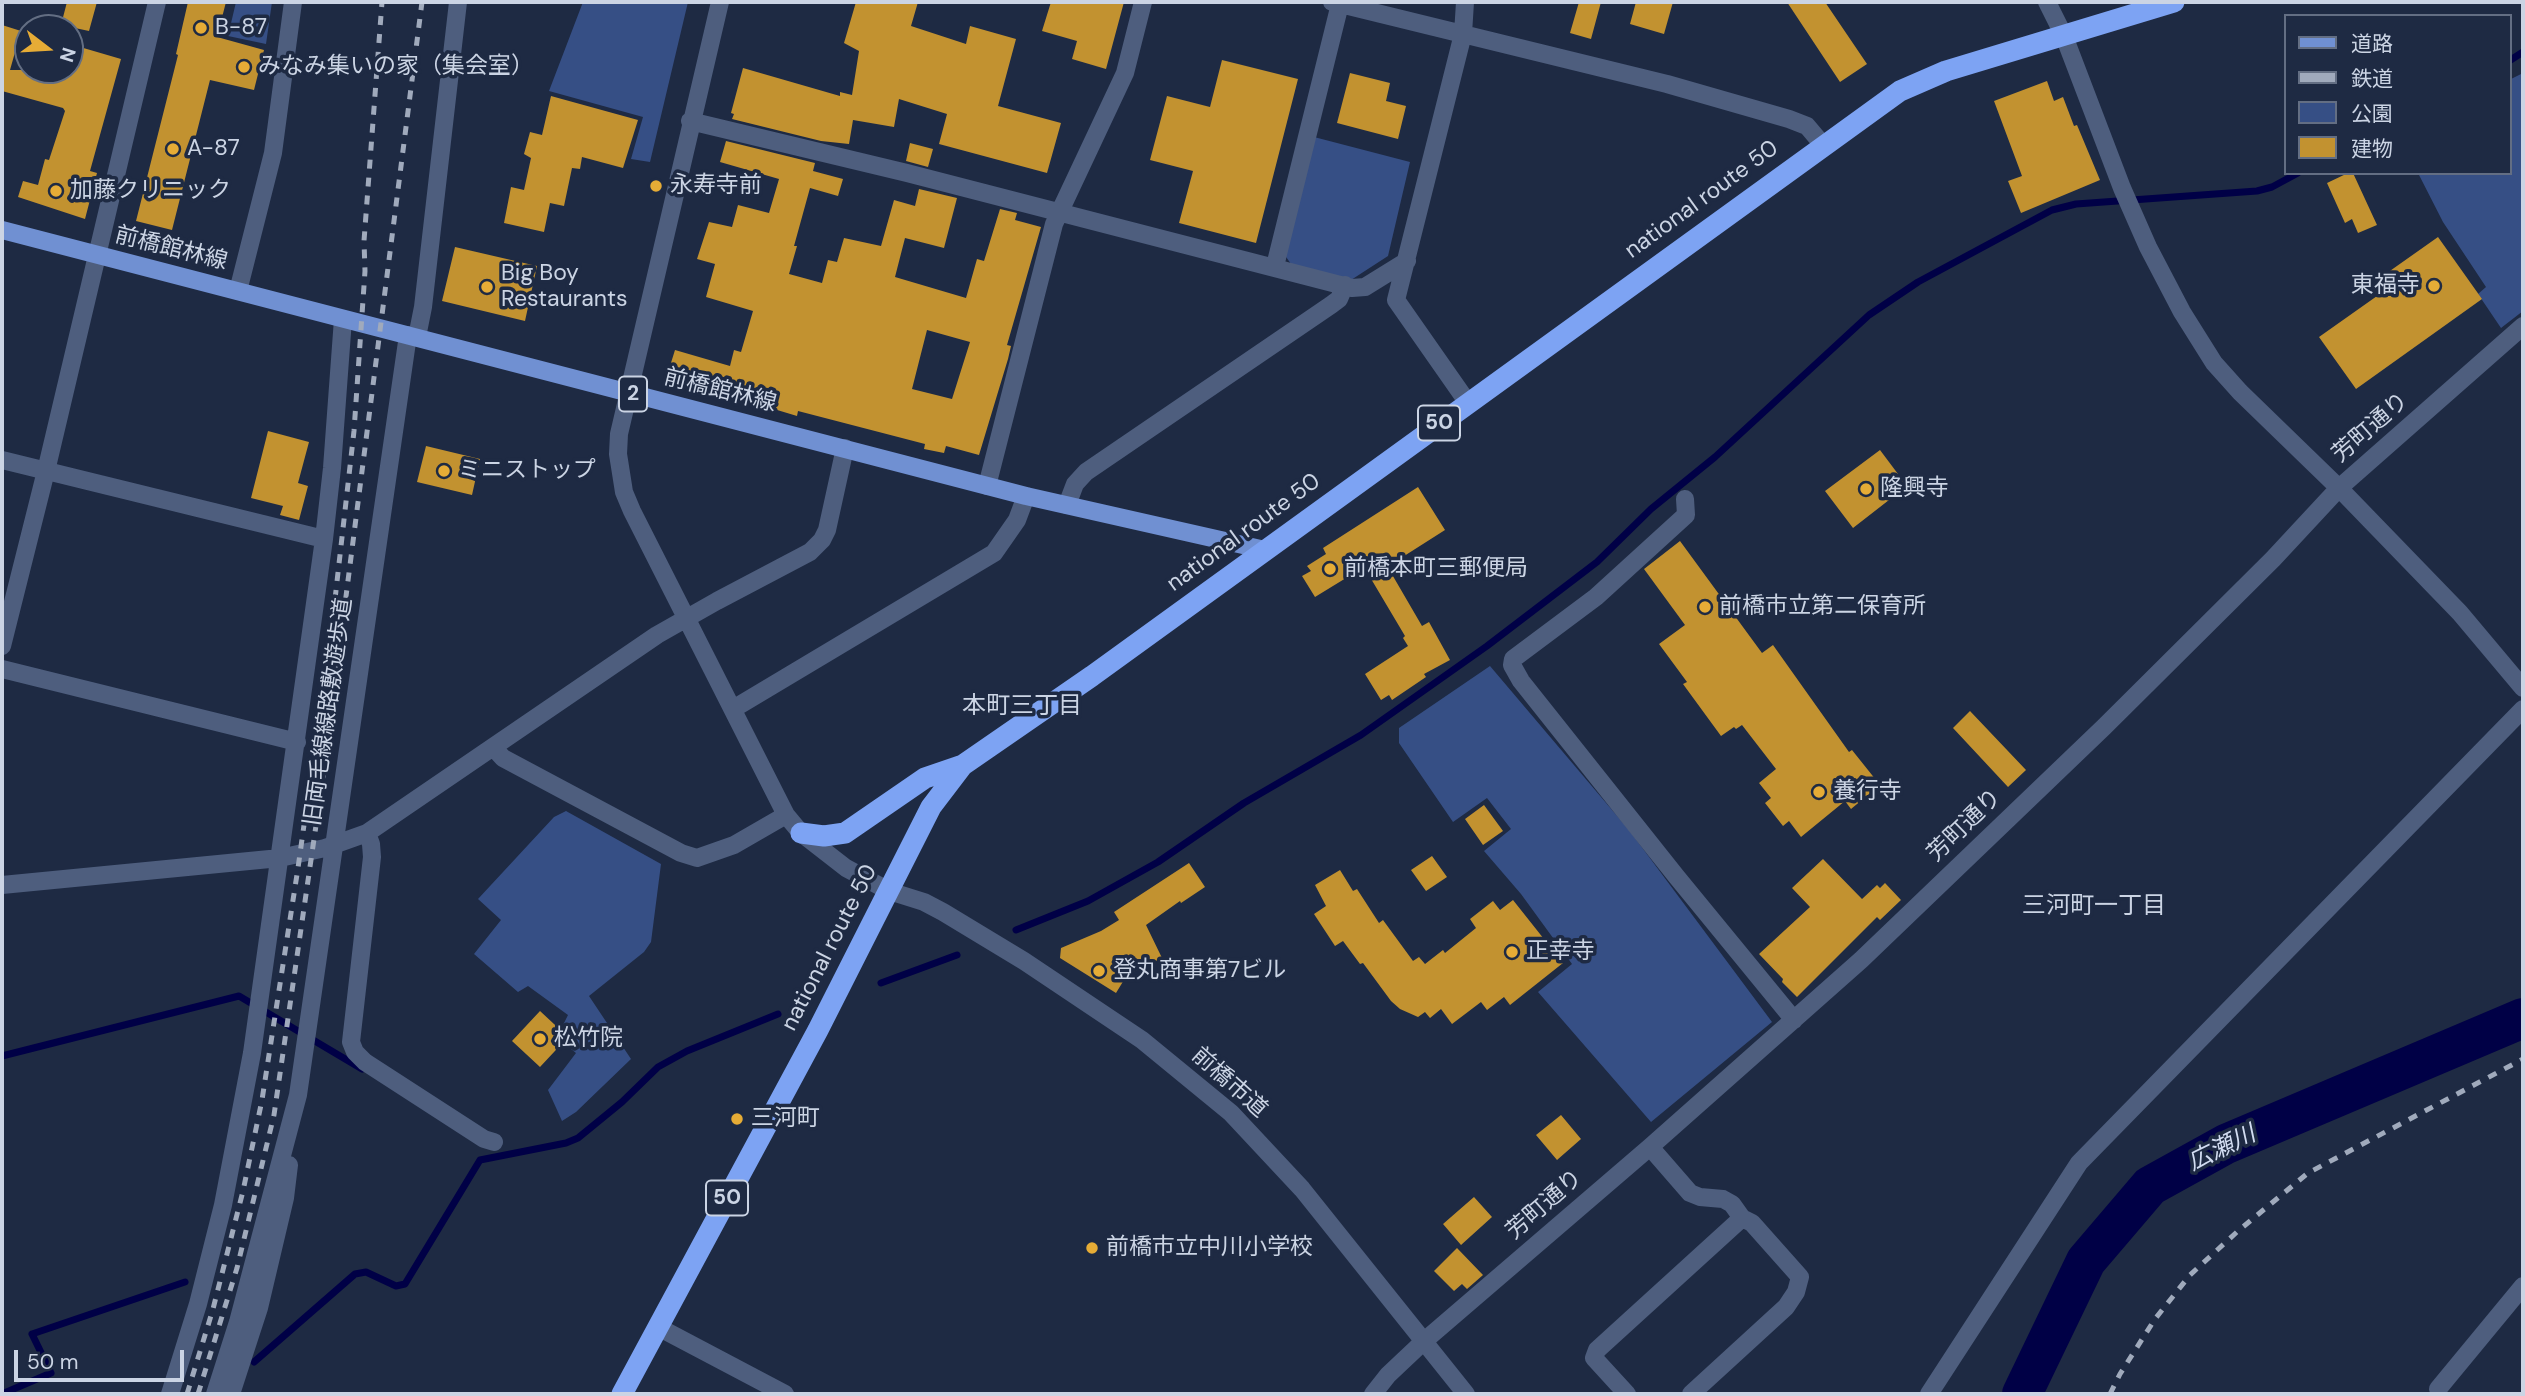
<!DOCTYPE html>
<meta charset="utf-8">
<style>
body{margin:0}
#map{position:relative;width:2525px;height:1396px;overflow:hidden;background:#1e2a43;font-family:"DM Sans","Noto Sans JP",sans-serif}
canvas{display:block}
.frame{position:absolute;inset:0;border:4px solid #cbd4e4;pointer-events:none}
.legend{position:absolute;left:2284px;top:14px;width:228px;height:161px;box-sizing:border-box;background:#1e2a43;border:2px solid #636e83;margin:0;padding:9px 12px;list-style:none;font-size:21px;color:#cbd4e4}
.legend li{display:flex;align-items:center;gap:14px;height:35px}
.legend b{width:35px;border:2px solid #636e83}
.north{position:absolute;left:14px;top:14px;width:70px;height:70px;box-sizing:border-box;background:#1e2a43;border:2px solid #636e83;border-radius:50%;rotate:107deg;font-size:19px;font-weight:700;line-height:28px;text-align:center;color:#cbd4e4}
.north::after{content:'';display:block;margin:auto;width:24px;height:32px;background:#e6ac36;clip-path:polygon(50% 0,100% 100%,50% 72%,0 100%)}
.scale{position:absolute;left:14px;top:1350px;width:170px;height:32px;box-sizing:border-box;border:4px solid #cbd4e4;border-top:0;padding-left:9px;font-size:21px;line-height:24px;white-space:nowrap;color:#cbd4e4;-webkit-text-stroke:5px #1e2a43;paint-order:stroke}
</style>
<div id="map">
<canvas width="2525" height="1396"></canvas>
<div class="frame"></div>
<ul class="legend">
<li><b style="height:9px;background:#7090d2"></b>道路</li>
<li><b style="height:9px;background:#a0aabc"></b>鉄道</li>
<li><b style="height:19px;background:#364f85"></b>公園</li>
<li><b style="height:19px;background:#c29230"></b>建物</li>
</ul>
<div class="north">N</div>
<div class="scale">50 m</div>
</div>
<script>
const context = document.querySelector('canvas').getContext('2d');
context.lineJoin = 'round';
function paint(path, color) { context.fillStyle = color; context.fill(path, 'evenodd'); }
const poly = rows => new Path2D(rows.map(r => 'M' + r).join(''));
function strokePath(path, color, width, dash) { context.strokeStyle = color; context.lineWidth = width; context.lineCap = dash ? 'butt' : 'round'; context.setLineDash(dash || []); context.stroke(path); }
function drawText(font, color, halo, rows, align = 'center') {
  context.font = font + ' "DM Sans","Noto Sans JP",sans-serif'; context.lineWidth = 7; context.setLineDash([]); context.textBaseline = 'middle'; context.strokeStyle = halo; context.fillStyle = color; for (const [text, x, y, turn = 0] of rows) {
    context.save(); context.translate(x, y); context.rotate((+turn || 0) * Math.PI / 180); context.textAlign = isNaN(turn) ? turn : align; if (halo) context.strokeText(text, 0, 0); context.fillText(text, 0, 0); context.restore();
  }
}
const green = poly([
 [236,2,272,2,266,44,228,36],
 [583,2,688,2,650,162,631,159,643,117,549,91],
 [2523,73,2523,311,2501,328,2478,294,2486,287,2443,222,2418,173,2509,173,2509,80],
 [1314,137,1410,162,1388,256,1351,280,1291,264,1284,254],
 [1490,666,1629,830,1772,1022,1651,1122,1538,992,1572,964,1521,894,1484,851,1511,829,1487,798,1453,822,1399,743,1399,728],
 [566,811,661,864,651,942,644,952,589,996,631,1059,576,1112,562,1121,548,1090,576,1053,565,1044,572,1036,562,1027,568,1015,528,986,518,992,474,954,501,920,478,899,554,817]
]);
const stream = poly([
 [2509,61,2523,52],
 [1016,930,1088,901,1158,862,1244,803,1361,735,1487,646,1597,562,1651,509,1715,457,1869,315,1918,282,2052,210,2076,204,2257,191,2272,187,2298,173],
 [881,983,957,955],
 [2,1056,239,996,362,1069],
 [254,1362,355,1274,366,1272,396,1286,405,1284,480,1160,566,1143,578,1138,622,1102,658,1067,687,1051,778,1014],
 [2,1394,51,1373,32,1334,185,1282]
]);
const river = poly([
 [2022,1394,2086,1261,2150,1186,2226,1144,2523,1018]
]);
const building = poly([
 [67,2,97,2,89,31,61,25],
 [188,2,226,2,217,37,264,50,254,90,210,80,172,230,136,221,178,55,176,54],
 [856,2,918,2,911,26,966,44,970,26,1016,39,998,106,1061,123,1047,173,939,144,947,114,899,99,894,127,853,120,849,144,821,141,732,119,734,114,731,113,743,68,840,96,840,92,852,95,859,51,844,43],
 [1051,2,1124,2,1106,69,1072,59,1077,41,1042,31],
 [1579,2,1601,2,1591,39,1570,33],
 [1636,2,1673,2,1664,34,1630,24],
 [1787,2,1825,2,1867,64,1840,82],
 [2,25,21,31,10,70,73,70,80,47,121,59,90,171,97,173,85,219,18,197,23,181,38,185,45,159,49,160,65,111,63,108,2,91],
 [1222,60,1298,79,1256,243,1179,223,1193,171,1150,160,1167,96,1210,107],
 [1350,73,1390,83,1386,101,1406,106,1398,139,1337,123],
 [2047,81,2054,101,2063,97,2074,126,2077,125,2100,180,2021,213,2008,181,2022,176,1994,101],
 [551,96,638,120,623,168,582,157,580,169,572,168,564,206,550,203,544,232,504,223,511,187,524,190,531,158,524,154,530,132,542,135],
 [726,141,815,163,813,171,843,179,838,196,810,188,794,246,797,246,789,274,822,283,828,260,837,262,844,238,881,246,894,200,915,206,919,189,957,198,944,248,905,238,895,277,966,298,977,259,984,261,1000,209,1017,213,1015,220,1041,227,1007,345,1011,346,1008,359,979,455,946,446,944,453,924,449,925,444,798,411,797,416,754,403,754,405,704,393,665,382,675,350,730,366,734,350,741,352,753,311,706,297,715,264,697,259,709,222,732,227,738,205,769,213,779,179,720,162],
 [927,330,970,342,952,399,912,389],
 [910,143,933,149,928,167,906,161],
 [2348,173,2353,173,2377,225,2358,233,2352,219,2345,223,2327,183],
 [2438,237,2482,299,2356,389,2319,337,2394,284,2387,273],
 [455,247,537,266,525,321,442,301],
 [268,431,309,442,298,483,308,486,299,520,280,515,283,506,251,498],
 [426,446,480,459,472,495,417,482],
 [1880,450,1907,486,1853,528,1825,491],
 [1418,487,1445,530,1390,565,1393,570,1390,571,1422,626,1429,622,1450,660,1424,674,1426,677,1392,700,1389,695,1381,700,1365,674,1408,646,1403,638,1405,636,1364,567,1315,597,1302,576,1311,571,1307,566,1326,554,1323,548],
 [1680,541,1762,653,1773,645,1849,752,1852,750,1880,785,1851,809,1845,801,1801,837,1789,821,1783,826,1765,803,1771,798,1759,783,1776,769,1742,725,1736,729,1734,727,1721,736,1683,684,1687,682,1659,644,1685,625,1644,569],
 [1970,711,2026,770,2008,787,1953,728],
 [1484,805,1503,831,1483,845,1465,819],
 [1432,856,1447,877,1426,891,1411,870],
 [1823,859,1862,899,1877,885,1880,888,1885,883,1901,900,1880,920,1877,917,1797,997,1782,982,1783,979,1759,954,1810,907,1792,888],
 [1189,863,1205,887,1181,903,1180,901,1146,925,1162,958,1127,975,1116,993,1060,958,1061,948,1101,931,1119,920,1114,912],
 [1340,870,1353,891,1357,889,1379,923,1383,920,1413,961,1419,957,1425,964,1443,950,1445,953,1476,928,1470,919,1493,901,1500,910,1513,900,1563,963,1510,1005,1504,997,1487,1010,1481,1002,1452,1024,1441,1009,1430,1018,1425,1012,1418,1017,1400,1009,1391,1001,1363,963,1360,964,1343,941,1335,946,1314,914,1326,906,1315,885],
 [540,1011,568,1037,540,1067,512,1041],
 [1561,1115,1581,1139,1557,1160,1536,1135],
 [1474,1197,1492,1217,1461,1245,1443,1224],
 [1457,1248,1483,1275,1467,1289,1462,1284,1454,1291,1434,1271]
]);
const minor = poly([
 [720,2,619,434,618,454,624,492,632,511,786,815,801,833,846,868,889,891,924,902,943,912,1024,961,1142,1040,1231,1113,1302,1189,1466,1394],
 [1332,2,1667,84,1789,119,1807,126,1823,145],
 [1465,2,1463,34,1396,300,1468,403],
 [2047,2,2064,36,2122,188,2148,247,2182,312,2214,363,2240,392,2339,488,2460,613,2523,688],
 [690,121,907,173,1352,288,1365,287,1407,261],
 [1275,266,1340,4],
 [238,291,273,153,293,2],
 [417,337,423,307,458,2],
 [2,460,324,539],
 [987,486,1054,224,1125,73,1143,2],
 [1685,499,1686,515,1596,597,1513,659,1512,665,1521,681,1676,876,1794,1020],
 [1067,505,1075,484,1086,472,1331,305,1339,299,1345,285],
 [2,646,46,471,157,2],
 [2,669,297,742],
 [733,709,994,553,1017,520,1026,496],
 [493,747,503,758,681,853,697,858,734,845,786,815],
 [367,833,371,844,372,857,351,1042,355,1052,365,1062,484,1139,494,1142],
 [2,885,280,858,325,848,367,833,657,635,717,601,810,552,822,540,827,530,845,448],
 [1650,1147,1690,1193,1700,1197,1723,1199,1732,1204,1742,1218],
 [658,1327,785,1394],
 [2438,1389,2523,1286],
 [170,1394,198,1304,223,1205,252,1053,324,539,332,468,343,319],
 [215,1394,238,1322,298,1095,408,335],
 [231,1394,259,1308,285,1198,289,1165],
 [1373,1394,1388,1375,1423,1342,1650,1147,1861,960,2104,727,2273,559,2339,488,2523,326],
 [1627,1394,1594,1358,1597,1350,1742,1218,1752,1223,1800,1277,1796,1292,1786,1307,1691,1394],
 [1929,1394,2079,1163,2523,709]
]);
const major = poly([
 [2,230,1026,496,1265,550]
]);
const highway = poly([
 [801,833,824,836,845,833,925,778,963,765],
 [622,1394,818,1030,931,807,963,765,1092,676,1900,91,1946,71,2174,2]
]);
const rail = poly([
 [187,1394,213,1309,243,1191,262,1100,298,868,333,617,354,431,365,271,364,241,382,2],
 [198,1394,237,1268,274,1115,322,784,422,2],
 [2110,1394,2120,1374,2155,1319,2190,1275,2238,1231,2308,1173,2523,1059]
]);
const markers = [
 [201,28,7,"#e6ac36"],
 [244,67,7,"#e6ac36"],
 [173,149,7,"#e6ac36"],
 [656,186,7,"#e6ac36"],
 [56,191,7,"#e6ac36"],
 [2434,286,7,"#e6ac36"],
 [487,287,7,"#e6ac36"],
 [444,471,7,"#e6ac36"],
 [1866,489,7,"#e6ac36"],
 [1330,569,7,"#e6ac36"],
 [1705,607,7,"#e6ac36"],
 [1819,792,7,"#e6ac36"],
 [1512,952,7,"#e6ac36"],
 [1099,971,7,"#e6ac36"],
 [540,1039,7,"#e6ac36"],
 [737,1119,7,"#e6ac36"],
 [1092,1248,7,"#e6ac36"]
];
const shields = [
 [633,394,28],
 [1439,423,42],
 [727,1198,42]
];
const shieldNames = [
 ["2",633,394],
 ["50",1439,423],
 ["50",727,1198]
];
const poiNames = [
 ["B-87",215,28],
 ["みなみ集いの家（集会室）",258,67],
 ["A-87",187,149],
 ["永寿寺前",670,186],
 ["加藤クリニック",70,191],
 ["Big Boy",501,274],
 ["Restaurants",501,300],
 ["東福寺",2420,286,"right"],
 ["ミニストップ",458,471],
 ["隆興寺",1880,489],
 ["前橋本町三郵便局",1344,569],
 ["前橋市立第二保育所",1719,607],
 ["養行寺",1833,792],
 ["正幸寺",1526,952],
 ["登丸商事第7ビル",1113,971],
 ["松竹院",554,1039],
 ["三河町",751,1119],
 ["前橋市立中川小学校",1106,1248]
];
const streetNames = [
 ["national route 50",1702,200,-36],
 ["前橋館林線",171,249,14],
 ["前橋館林線",720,391,14],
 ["芳町通り",2371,428,-41],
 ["national route 50",1244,533,-36],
 ["旧両毛線線路敷遊歩道",329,712,-82],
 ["芳町通り",1965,826,-44],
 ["national route 50",830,948,-63],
 ["前橋市道",1229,1083,42],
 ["芳町通り",1545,1205,-41]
];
const neighbourhoodNames = [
 ["本町三丁目",1022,707],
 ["三河町一丁目",2094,907]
];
const waterNames = [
 ["広瀬川",2222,1149,-26]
];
paint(green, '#364f85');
strokePath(stream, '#000046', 7);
strokePath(river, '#000046', 40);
paint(building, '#c29230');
strokePath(minor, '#4e5e7e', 18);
strokePath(major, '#7090d2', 18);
strokePath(highway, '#7da3f3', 21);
strokePath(rail, '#a0aabc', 5, [9, 9]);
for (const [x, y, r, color] of markers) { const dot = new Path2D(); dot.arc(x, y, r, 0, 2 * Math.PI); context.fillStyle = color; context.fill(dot); strokePath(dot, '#1e2a43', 2.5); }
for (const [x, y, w] of shields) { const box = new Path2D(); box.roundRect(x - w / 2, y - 17.5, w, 35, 5); context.fillStyle = '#1e2a43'; context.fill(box); strokePath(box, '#cbd4e4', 2); }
drawText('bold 21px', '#cbd4e4', null, shieldNames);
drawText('23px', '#cbd4e4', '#1e2a43', poiNames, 'left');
drawText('23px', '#cbd4e4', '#1e2a43', streetNames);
drawText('24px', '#cbd4e4', '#1e2a43', neighbourhoodNames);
drawText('italic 24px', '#d3ddf2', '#1e2a43', waterNames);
</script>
